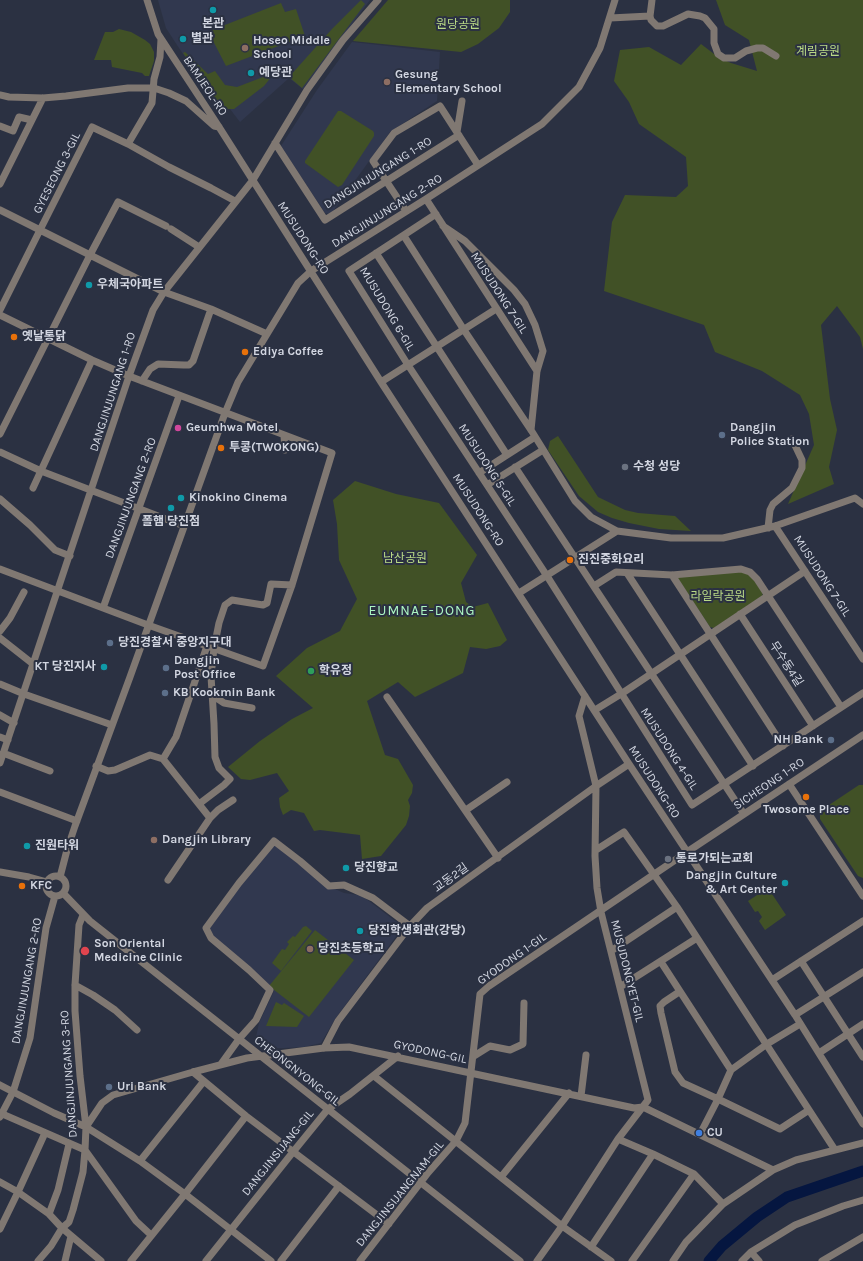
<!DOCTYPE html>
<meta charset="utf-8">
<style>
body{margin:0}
canvas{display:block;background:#2b3142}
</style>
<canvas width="863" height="1261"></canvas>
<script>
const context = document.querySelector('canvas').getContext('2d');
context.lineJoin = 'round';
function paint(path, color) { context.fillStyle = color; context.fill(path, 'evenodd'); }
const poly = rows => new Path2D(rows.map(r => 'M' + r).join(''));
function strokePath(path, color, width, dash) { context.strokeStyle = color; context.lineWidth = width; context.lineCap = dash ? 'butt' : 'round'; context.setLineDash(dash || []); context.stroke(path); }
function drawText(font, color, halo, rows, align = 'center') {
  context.font = font + ' Karla,"Noto Sans KR",sans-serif'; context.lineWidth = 4; context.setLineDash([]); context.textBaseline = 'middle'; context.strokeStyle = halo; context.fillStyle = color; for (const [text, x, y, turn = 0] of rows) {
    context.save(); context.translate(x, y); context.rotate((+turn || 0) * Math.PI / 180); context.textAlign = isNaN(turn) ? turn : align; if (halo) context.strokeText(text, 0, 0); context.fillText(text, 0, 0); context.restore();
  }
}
const built = poly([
 [158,0,370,0,303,89,289,78,240,122,230,109,223,109,220,108,177,45,166,28],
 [352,42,440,52,437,101,390,132,331,214,325,213,281,146,317,90],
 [274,845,328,886,344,893,358,895,365,898,403,927,335,1019,321,1043,304,1047,264,1049,255,1042,259,1023,274,991,212,937,209,929,239,887]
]);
const green = poly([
 [361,0,365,4,302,88,289,77,332,29],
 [388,0,510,0,510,12,499,28,478,44,461,52,353,41],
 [716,0,863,0,863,349,860,337,837,306,821,325,830,399,837,430,829,467,834,484,788,504,814,445,809,414,800,395,762,371,715,352,704,325,604,291,612,222,625,195,676,197,688,186,686,157,639,124,629,102,614,81,620,50,649,47,681,65,701,44,718,57,731,63,757,71,749,40,725,25],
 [281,3,285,12,296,9,305,36,226,66,211,37,207,32],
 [119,29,131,32,145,40,150,44,154,52,154,61,149,76,145,76,142,73,112,67,111,60,94,60,105,32,113,32],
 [185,52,208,74,215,71,225,85,237,87,271,74,272,76,264,86,234,109,223,109,220,108,183,53],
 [338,111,341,111,373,131,374,133,374,136,342,185,338,187,305,163,305,161],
 [558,436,598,497,625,510,638,513,675,516,691,531,659,529,629,523,612,518,598,512,579,496,548,450,550,441],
 [355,481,396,494,439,503,477,555,461,583,466,602,473,607,488,603,507,640,500,646,486,649,470,647,463,673,415,697,398,682,367,701,385,755,398,759,413,785,412,793,408,800,410,806,409,816,406,825,381,856,362,859,360,835,320,830,314,831,304,813,291,810,283,815,280,807,279,798,289,791,277,773,250,780,241,779,228,767,260,741,292,719,313,708,276,676,307,648,340,631,357,599,339,560,337,524,333,500],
 [741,570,749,573,763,593,762,596,714,628,710,627,677,577],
 [859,785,863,785,863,878,858,876,820,819,820,811],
 [768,888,786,915,765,930,759,921,762,917,758,911,755,912,748,901],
 [306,926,312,931,281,971,272,963,282,949,285,950,289,944,287,942,293,936,295,937,303,927],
 [315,930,354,960,309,1017,269,986],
 [276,1002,282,1005,284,1003,304,1016,297,1027,266,1026]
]);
const river = poly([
 [709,1261,722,1246,757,1217,787,1197,863,1171]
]);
const minor = poly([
 [147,0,158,34,219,127,381,382,629,764,795,1015,863,1124],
 [650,16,651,20,657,26,663,26,688,14,700,16,705,18,714,29,714,43,718,54,724,58,735,58,746,51,757,48,763,48,776,56],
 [610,18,650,16,652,0],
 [0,95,9,97,43,98,66,96,128,88,154,88,169,93,186,101,214,126,219,127],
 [0,126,13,131,19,117,32,120],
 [457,132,462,101],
 [275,143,325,220,459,135],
 [128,144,152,103,154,79,160,57,161,39],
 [0,184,43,98],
 [426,199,537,371],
 [0,210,40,230,92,127,128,144,169,167,211,188,235,201],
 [406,211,373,161,394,133,440,106,478,165],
 [436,214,349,271,408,365,547,576,692,805,863,693],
 [443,226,465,241,514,290,525,304,535,325,543,351,537,371,531,430],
 [171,229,199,247],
 [404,236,464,330,531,430,575,501,591,517,617,531,671,538,723,538,775,526,855,498,863,504],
 [376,253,507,455],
 [0,310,40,230,90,255,118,202,166,226],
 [0,315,92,360,129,376,332,453,292,585,263,666,148,625,0,569],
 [142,381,150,369,158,364,184,365,189,365,193,361,211,309],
 [381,382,496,309],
 [0,434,90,255,164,292,211,309,267,334],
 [284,436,285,450],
 [0,452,41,471,184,526],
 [515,467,744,814],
 [479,473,535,437],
 [487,485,543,450],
 [33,488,92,360],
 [0,499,30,525,55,550,70,556],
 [775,526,863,659],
 [768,528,770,510,773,504,792,488,802,468,802,460,792,439],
 [627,573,753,766],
 [672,575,783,746],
 [594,586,616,572,672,575,741,569,750,572,757,579,841,707],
 [519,593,617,531],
 [103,608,179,396],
 [740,614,813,726],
 [0,631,10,618,24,592],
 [0,638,33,664],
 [0,684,24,694,112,725],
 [212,695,224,703,252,708],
 [387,697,498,858],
 [595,710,621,694,805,571],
 [0,715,14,723],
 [0,737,8,740],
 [3,753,50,771],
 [163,759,176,737,207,646],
 [0,763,129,376,153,310,164,292,253,180,307,90,343,40,378,0],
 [96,766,108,771,115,770,150,755,163,759,210,818,168,880],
 [789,784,863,896],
 [0,792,77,821],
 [199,804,224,785,230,779,219,768,215,757,214,724,211,676,214,648,219,623,225,605,232,600,263,605,267,603,271,584,292,585],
 [466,810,507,782],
 [210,818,218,810,233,800],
 [596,850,624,832,677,907,835,1150],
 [0,872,29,877,47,882],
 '46 886a10 10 0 1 1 20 0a10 10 0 1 1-20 0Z',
 [60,877,67,850,75,826,130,677,225,413,238,382,298,283,311,271,426,199,542,124,579,87,600,48,615,0],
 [63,893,90,921,520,1261],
 [611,951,677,907],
 [801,961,863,1057],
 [661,962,731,1070],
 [772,980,863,921],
 [75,985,93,995,115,1010,137,1030],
 [620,987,697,938],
 [679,992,664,1002,660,1006,661,1013,675,1072,683,1083,718,1099,700,1134],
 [795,1015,863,972],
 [800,1024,767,1044,731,1070,718,1099,780,1129,809,1110],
 [324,1048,338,1021,410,926,427,908,596,786,629,764],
 [819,1053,863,1024],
 [474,1056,490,1046,510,1050,523,1044,524,1003],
 [221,1064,239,1039,256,1020,270,990,249,970,211,938,206,928,239,883,274,841,300,861,329,886,344,885,373,898,410,926],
 [193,1072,246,1116,389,1224],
 [374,1076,562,1226,611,1261],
 [0,1085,54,1113,86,1127,140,1161,185,1194,131,1261],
 [581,1096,586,1055],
 [0,1113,85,1150],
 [246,1116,185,1194,271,1261],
 [0,1117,13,1092,30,1038,46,928,55,896],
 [86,1127,102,1103,113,1095,193,1072,247,1058,324,1048,349,1047,634,1108,643,1107,773,1170],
 [69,1144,58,1190,49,1214,62,1228,69,1222,73,1210,83,1172,85,1150,86,1127,80,1076,75,1011,75,985,79,925,83,915],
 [85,1150,136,1221,151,1235],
 [140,1161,204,1081],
 [501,1177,569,1093],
 [0,1182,18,1192,45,1133],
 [723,1204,773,1170,796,1160,863,1143],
 [0,1229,18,1192,49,1214],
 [591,1247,653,1154,618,1139],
 [751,1252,759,1261],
 [38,1261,51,1246,62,1228,101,1261],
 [65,1261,71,1236],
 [206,1261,293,1152,328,1109,350,1094,398,1056],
 [281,1261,339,1186],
 [360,1261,427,1174,456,1141,465,1123,480,994,489,986,687,852,863,735],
 [537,1261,562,1226,618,1139,648,1100,601,912,597,888,595,856,596,786,579,716,585,696],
 [632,1261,694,1174,653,1154],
 [673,1261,686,1242,723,1204,694,1174],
 [742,1261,751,1252,795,1225,843,1206,863,1200],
 [822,1261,863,1237]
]);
const markers = [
 [213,10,4,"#0f9aa8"],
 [183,39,4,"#0f9aa8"],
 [245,48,4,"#8d6e63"],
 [251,73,4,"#0f9aa8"],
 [387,82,4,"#8d6e63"],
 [89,285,4,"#0f9aa8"],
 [14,337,4,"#e8710a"],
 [245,352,4,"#e8710a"],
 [178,428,4,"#d1479c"],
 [722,435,4,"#5c6f8a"],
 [221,448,4,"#e8710a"],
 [625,467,4,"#6b7280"],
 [181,498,4,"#0f9aa8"],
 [171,508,4,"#0f9aa8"],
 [570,560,4,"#e8710a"],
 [110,643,4,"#5c6f8a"],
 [104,667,4,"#0f9aa8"],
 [166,668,4,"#5c6f8a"],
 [311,671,4,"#2e9e5b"],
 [165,693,4,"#5c6f8a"],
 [831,740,4,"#5c6f8a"],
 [806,797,4,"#e8710a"],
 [154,840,4,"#8d6e63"],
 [27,846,4,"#0f9aa8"],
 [668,859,4,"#6b7280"],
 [346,868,4,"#0f9aa8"],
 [785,883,4,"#0f9aa8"],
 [22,886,4,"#e8710a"],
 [360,931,4,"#0f9aa8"],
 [310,949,4,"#8d6e63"],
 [85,951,5,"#e0444e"],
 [109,1087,4,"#5c6f8a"],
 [699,1133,4,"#3f7fe0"]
];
const poiNames = [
 ["본관",213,24,"center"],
 ["별관",191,39],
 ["Hoseo Middle",253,41],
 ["School",253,55],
 ["예당관",259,73],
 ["Gesung",395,75],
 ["Elementary School",395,89],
 ["우체국아파트",97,285],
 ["옛날통닭",22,337],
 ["Ediya Coffee",253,352],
 ["Geumhwa Motel",186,428],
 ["Dangjin",730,428],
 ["Police Station",730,442],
 ["투콩(TWOKONG)",229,448],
 ["수청 성당",633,467],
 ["Kinokino Cinema",189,498],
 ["폴햄 당진점",171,522,"center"],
 ["진진중화요리",578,560],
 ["당진경찰서 중앙지구대",118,643],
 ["Dangjin",174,661],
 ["Post Office",174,675],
 ["KT 당진지사",96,667,"right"],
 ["학유정",319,671],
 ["KB Kookmin Bank",173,693],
 ["NH Bank",823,740,"right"],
 ["Twosome Place",806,810,"center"],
 ["Dangjin Library",162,840],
 ["진원타워",35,846],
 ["통로가되는교회",676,859],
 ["당진향교",354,868],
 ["Dangjin Culture",777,876,"right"],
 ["& Art Center",777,890,"right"],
 ["KFC",30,886],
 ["당진학생회관(강당)",368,931],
 ["Son Oriental",94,944],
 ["Medicine Clinic",94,958],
 ["당진초등학교",318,949],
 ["Uri Bank",117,1087],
 ["CU",707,1133]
];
const parkNames = [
 ["원당공원",458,25],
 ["계림공원",818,52],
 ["남산공원",405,559],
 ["라일락공원",718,597]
];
const streetNames = [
 ["BAMJEOL-RO",205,86,56],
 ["GYESEONG 3-GIL",57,173,-63],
 ["DANGJINJUNGANG 1-RO",378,173,-32],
 ["DANGJINJUNGANG 2-RO",387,211,-32],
 ["MUSUDONG-RO",303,238,57],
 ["MUSUDONG 7-GIL",499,293,57],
 ["MUSUDONG 6-GIL",387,309,59],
 ["DANGJINJUNGANG 1-RO",113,392,-72],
 ["MUSUDONG 5-GIL",487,465,57],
 ["DANGJINJUNGANG 2-RO",131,498,-70],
 ["MUSUDONG-RO",478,510,57],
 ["MUSUDONG 7-GIL",822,576,57],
 ["무수동4길",786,664,57],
 ["MUSUDONG 4-GIL",669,749,57],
 ["MUSUDONG-RO",654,782,57],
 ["SICHEONG 1-RO",769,784,-34],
 ["교동2길",451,878,-36],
 ["GYODONG 1-GIL",512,959,-35],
 ["MUSUDONGYET-GIL",627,971,76],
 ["DANGJINJUNGANG 2-RO",27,981,-80],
 ["GYODONG-GIL",430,1052,12],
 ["CHEONGNYONG-GIL",297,1071,38],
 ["DANGJINJUNGANG 3-RO",69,1074,-94],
 ["DANGJINSIJANG-GIL",278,1153,-51],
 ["DANGJINSIJANGNAM-GIL",400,1194,-51]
];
const quarterNames = [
 ["EUMNAE-DONG",422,611]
];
paint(built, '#31384f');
paint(green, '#415126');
strokePath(river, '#051640', 11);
strokePath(minor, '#807872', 7);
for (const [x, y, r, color] of markers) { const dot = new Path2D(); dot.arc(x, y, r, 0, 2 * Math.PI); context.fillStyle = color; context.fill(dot); strokePath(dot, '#2b3142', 1.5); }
drawText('bold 12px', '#d2d6e1', '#2b3142', poiNames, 'left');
drawText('12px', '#b9d986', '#2b3142', parkNames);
drawText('12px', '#d2d6e1', '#2b3142', streetNames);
context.letterSpacing = '1px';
drawText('14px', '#acf5c2', '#2b3142', quarterNames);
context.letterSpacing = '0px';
</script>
